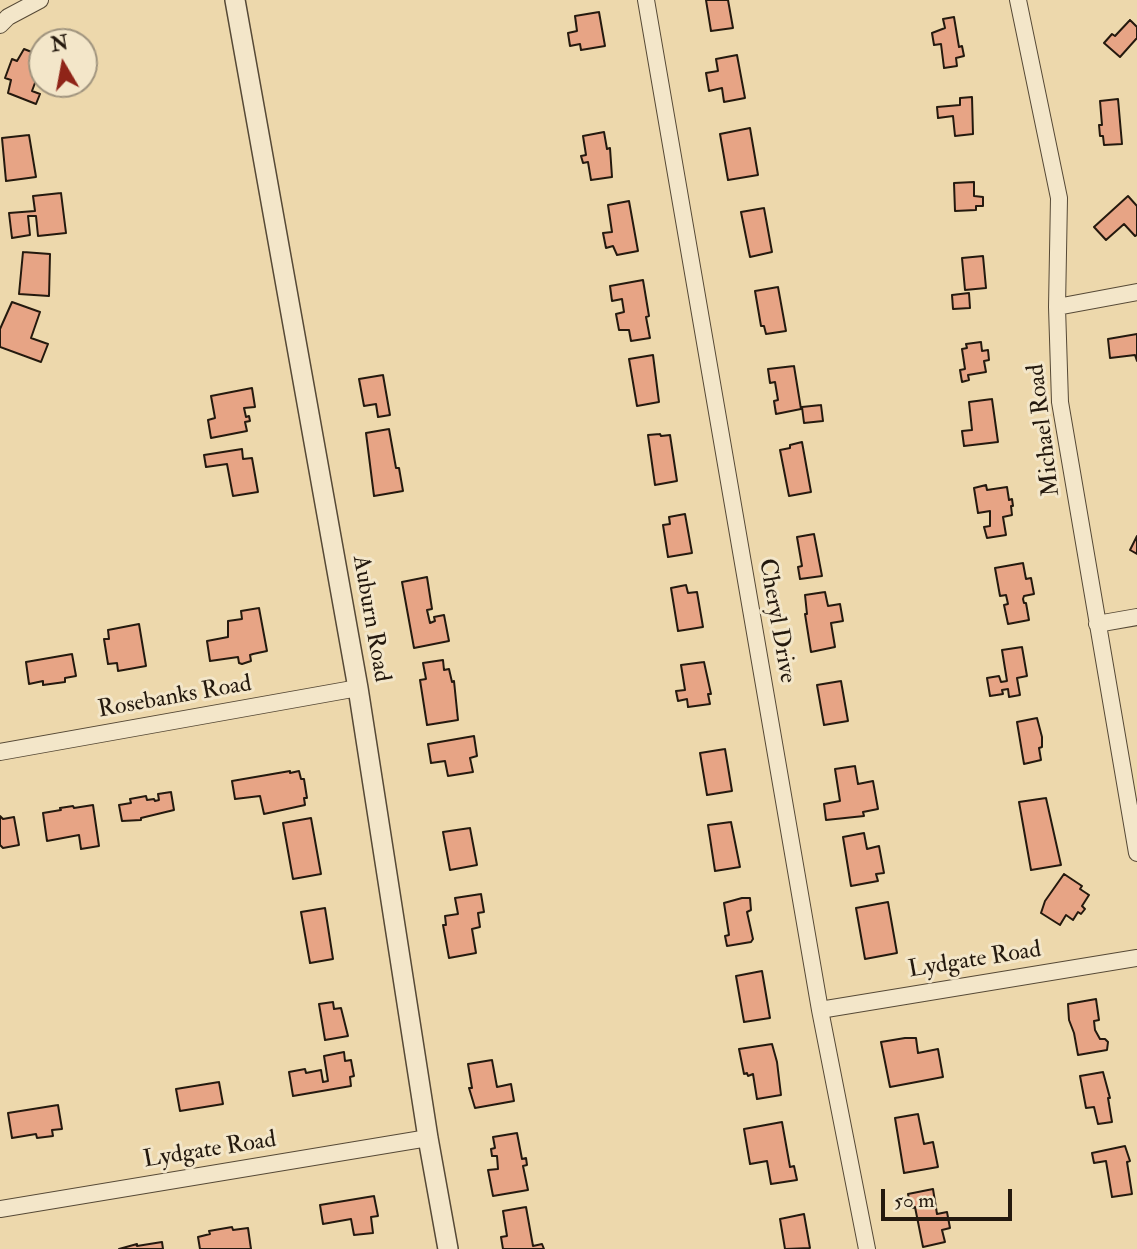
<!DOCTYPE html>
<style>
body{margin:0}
#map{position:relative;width:1137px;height:1249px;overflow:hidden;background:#edd8ac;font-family:"IM FELL Double Pica",serif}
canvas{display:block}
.north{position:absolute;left:28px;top:28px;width:70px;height:70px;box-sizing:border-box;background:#f3e6c9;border:2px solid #a0947e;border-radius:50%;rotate:350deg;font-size:19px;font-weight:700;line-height:28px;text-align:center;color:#24190e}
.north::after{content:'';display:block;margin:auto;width:24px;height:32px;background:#8f2418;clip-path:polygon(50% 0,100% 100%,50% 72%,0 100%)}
.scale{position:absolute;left:881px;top:1189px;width:131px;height:32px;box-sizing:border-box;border:4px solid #24190e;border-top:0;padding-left:9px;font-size:21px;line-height:24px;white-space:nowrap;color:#24190e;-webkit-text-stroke:5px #f3e6c9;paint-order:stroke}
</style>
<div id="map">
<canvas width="1137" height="1249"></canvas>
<div class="north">N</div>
<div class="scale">50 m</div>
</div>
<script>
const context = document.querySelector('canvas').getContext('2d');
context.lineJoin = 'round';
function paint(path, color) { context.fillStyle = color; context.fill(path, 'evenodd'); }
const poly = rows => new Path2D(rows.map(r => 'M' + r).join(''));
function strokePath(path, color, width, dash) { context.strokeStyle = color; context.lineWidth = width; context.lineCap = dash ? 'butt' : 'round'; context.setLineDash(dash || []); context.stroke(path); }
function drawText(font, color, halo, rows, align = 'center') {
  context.font = font + ' "IM FELL Double Pica",serif'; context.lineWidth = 6; context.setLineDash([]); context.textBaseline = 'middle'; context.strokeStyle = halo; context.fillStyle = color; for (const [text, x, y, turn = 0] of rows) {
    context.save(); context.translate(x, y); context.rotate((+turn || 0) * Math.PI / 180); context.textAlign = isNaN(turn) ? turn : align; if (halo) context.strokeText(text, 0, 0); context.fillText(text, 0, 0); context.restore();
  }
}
const building = poly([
 [706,0,728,0,733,28,711,31,706,0],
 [599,12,605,46,581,50,580,44,570,46,568,33,577,31,575,16,599,12],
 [954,17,959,47,962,46,964,56,956,58,957,66,944,68,941,44,934,45,932,33,945,28,943,19,954,17],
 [1130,20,1137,27,1137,38,1120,57,1104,43,1112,34,1115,36,1130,20],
 [24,49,42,56,42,64,32,91,40,94,36,104,8,93,11,80,5,78,12,59,17,61,24,49],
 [737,55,745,98,724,102,722,88,709,91,706,73,718,71,716,59,737,55],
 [972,97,973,134,955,136,953,116,938,118,937,107,960,105,960,98,972,97],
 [1118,99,1122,144,1104,145,1103,136,1100,136,1099,125,1102,125,1100,101,1118,99],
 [750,128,758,175,728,180,720,134,750,128],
 [604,132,607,149,610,148,612,177,591,180,588,162,583,163,581,156,586,155,583,136,604,132],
 [29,135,36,177,6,181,2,138,29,135],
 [974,182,974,196,983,197,983,206,976,206,976,210,955,211,954,183,974,182],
 [61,193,66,233,38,236,36,216,28,216,30,235,12,238,9,213,35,211,33,196,61,193],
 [1128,196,1137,206,1137,235,1135,236,1124,224,1106,240,1094,227,1128,196],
 [629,201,638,251,617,255,613,246,606,248,603,233,612,232,608,205,629,201],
 [764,208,772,252,750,257,741,212,764,208],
 [23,252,50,254,49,296,19,294,23,252],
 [983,256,986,288,965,290,962,258,983,256],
 [643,280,649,316,646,317,650,338,631,341,629,330,619,330,616,314,624,312,622,299,612,301,610,286,643,280],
 [778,287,786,331,766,334,764,326,761,326,755,291,778,287],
 [969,293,970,308,953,309,952,295,969,293],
 [12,302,40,312,31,338,48,344,41,362,0,347,0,329,12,302],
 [1137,334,1137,361,1135,355,1110,358,1108,339,1137,334],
 [981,342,982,351,988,350,989,360,984,361,986,372,968,375,969,380,962,382,960,370,965,369,962,349,967,348,966,344,981,342],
 [653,355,659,402,637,406,629,359,653,355],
 [794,366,801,409,776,414,774,401,778,400,775,382,770,383,768,369,794,366],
 [383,375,390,415,378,417,376,404,364,406,359,379,383,375],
 [252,388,255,407,244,408,246,417,249,416,250,421,245,422,247,431,211,438,208,420,215,418,211,396,252,388],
 [992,399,998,442,964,446,962,431,972,430,969,402,992,399],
 [821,405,823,421,804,423,802,407,821,405],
 [389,429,396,468,399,468,403,491,374,496,366,433,389,429],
 [660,434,661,436,670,435,677,481,655,485,648,435,660,434],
 [802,442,811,492,789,496,780,450,790,448,790,445,802,442],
 [242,449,243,459,252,458,258,492,233,496,227,464,206,467,204,455,242,449],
 [986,485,987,490,1007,487,1009,500,1012,499,1013,506,1011,506,1012,515,1003,517,1006,535,987,538,984,527,990,526,990,511,978,513,974,488,986,485],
 [685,514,692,553,668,557,663,525,670,524,669,517,685,514],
 [814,534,822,576,800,579,798,567,802,566,797,537,814,534],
 [1137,536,1137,554,1130,550,1137,536],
 [1023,563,1026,579,1031,578,1034,594,1024,596,1023,599,1024,603,1026,603,1029,620,1008,624,1004,605,1008,604,1006,595,1000,596,995,568,1023,563],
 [427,577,432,609,427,610,430,623,435,621,434,617,444,615,449,641,414,648,402,582,427,577],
 [686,585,688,593,697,592,703,627,678,631,671,588,686,585],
 [825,592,828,606,840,604,843,621,831,623,835,647,811,652,805,614,807,614,805,595,825,592],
 [259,608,267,651,253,654,250,655,251,661,242,664,239,663,238,657,210,661,207,641,228,637,228,621,242,619,241,611,259,608],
 [139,624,146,666,118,671,117,663,108,664,104,639,109,639,108,630,139,624],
 [1022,647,1027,676,1017,678,1020,695,1009,697,1008,689,1002,690,1003,694,990,696,987,678,999,676,1001,682,1007,681,1002,650,1022,647],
 [72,654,76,676,65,678,65,682,43,685,43,681,29,684,26,662,72,654],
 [443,660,444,670,449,669,452,682,454,681,458,720,427,725,420,680,426,679,423,663,443,660],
 [704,662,711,694,708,694,710,704,688,707,687,699,678,701,676,691,685,690,681,665,704,662],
 [841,681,848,721,824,725,817,685,841,681],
 [1037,718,1042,737,1042,747,1039,748,1041,760,1024,764,1017,722,1037,718],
 [474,736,477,756,470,758,473,772,448,776,445,761,431,763,428,744,474,736],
 [725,749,732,791,707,795,700,753,725,749],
 [855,766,858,784,873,781,878,809,863,812,864,816,826,820,824,804,840,801,835,769,855,766],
 [290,771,290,773,299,771,301,779,304,779,307,798,304,798,305,805,264,814,260,796,235,799,232,781,290,771],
 [171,792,174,810,141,818,141,820,122,821,119,805,131,803,130,799,146,796,147,800,154,799,155,801,159,800,158,794,171,792],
 [1046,798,1061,865,1031,870,1019,802,1046,798],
 [93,805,99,846,81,849,79,835,47,841,43,813,61,810,60,808,73,806,74,808,93,805],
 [0,816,3,819,14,817,19,845,3,848,0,845,0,816],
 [311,818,321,874,293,879,283,823,311,818],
 [731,822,740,867,715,871,708,825,731,822],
 [470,828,477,865,450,870,443,832,470,828],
 [864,833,867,849,879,846,884,873,876,874,878,881,851,886,843,837,864,833],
 [1064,874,1082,886,1080,889,1089,895,1082,906,1085,909,1081,914,1078,912,1073,920,1066,915,1060,925,1041,913,1045,901,1064,874],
 [481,894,484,912,478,913,480,927,472,929,476,953,449,958,443,925,446,925,445,916,458,914,455,898,481,894],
 [742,898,750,898,751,910,747,912,753,939,751,942,727,946,725,936,729,935,724,903,742,898],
 [888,902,897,953,865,959,856,908,888,902],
 [325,908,333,959,310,963,301,912,325,908],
 [762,971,770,1018,744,1022,736,976,762,971],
 [1096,999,1099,1020,1094,1021,1095,1030,1100,1039,1105,1039,1108,1042,1107,1050,1078,1055,1074,1033,1069,1020,1068,1004,1096,999],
 [333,1002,334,1009,341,1008,348,1036,325,1040,319,1004,333,1002],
 [905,1038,916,1038,918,1053,938,1049,943,1077,890,1087,881,1042,905,1038],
 [772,1044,777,1062,781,1095,757,1099,753,1074,748,1076,747,1073,744,1074,739,1049,772,1044],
 [344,1052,345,1061,351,1060,354,1076,350,1077,351,1086,293,1096,289,1072,305,1069,306,1073,321,1070,323,1082,328,1081,324,1056,344,1052],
 [492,1060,497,1087,511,1084,514,1101,475,1108,469,1088,472,1088,468,1064,492,1060],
 [1103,1072,1110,1098,1108,1098,1112,1122,1098,1124,1094,1107,1086,1108,1080,1076,1103,1072],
 [219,1082,223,1104,180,1111,176,1089,219,1082],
 [58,1105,62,1129,52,1130,53,1136,37,1138,36,1134,12,1138,8,1113,58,1105],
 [918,1114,924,1144,933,1142,938,1167,904,1173,895,1118,918,1114],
 [782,1122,790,1167,794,1166,797,1180,771,1184,767,1161,750,1164,744,1129,782,1122],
 [517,1133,522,1159,526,1158,527,1165,523,1166,528,1190,493,1196,488,1170,498,1169,497,1156,492,1156,491,1149,495,1148,493,1137,517,1133],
 [1125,1146,1130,1161,1127,1162,1132,1194,1112,1197,1106,1161,1094,1163,1092,1153,1125,1146],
 [933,1189,937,1214,947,1212,950,1228,942,1230,945,1242,923,1247,915,1207,911,1208,908,1194,933,1189],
 [374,1196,378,1216,371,1217,373,1233,354,1235,351,1219,323,1224,320,1205,374,1196],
 [526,1207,533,1246,542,1244,544,1249,503,1249,501,1237,507,1236,503,1211,526,1207],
 [804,1214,810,1248,785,1249,780,1219,804,1214],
 [232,1227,233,1230,248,1228,251,1249,200,1249,198,1237,210,1234,209,1231,232,1227],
 [162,1242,163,1249,119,1249,137,1244,137,1246,162,1242]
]);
const minor = poly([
 [646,0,820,1010,867,1249],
 [1018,0,1059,198,1057,307,1060,402,1137,853],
 [0,25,8,17,40,0],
 [1057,307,1137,292],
 [1097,624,1137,617],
 [0,752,358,688],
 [820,1010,1137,958],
 [0,1209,428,1138]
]);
const tertiary = poly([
 [235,0,358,688,428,1138,448,1249]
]);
const streetNames = [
 ["Michael Road",1045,430,-97],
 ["Auburn Road",370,619,80],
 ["Cheryl Drive",776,621,80],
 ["Rosebanks Road",175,698,-10],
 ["Lydgate Road",975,961,-9],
 ["Lydgate Road",210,1151,-9]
];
paint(building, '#e7a485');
strokePath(building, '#24190e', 2);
strokePath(minor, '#564936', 18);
strokePath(tertiary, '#564936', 22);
strokePath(minor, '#f3e6c9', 16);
strokePath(tertiary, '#f3e6c9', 19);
drawText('24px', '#24190e', '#f3e6c9', streetNames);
</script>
